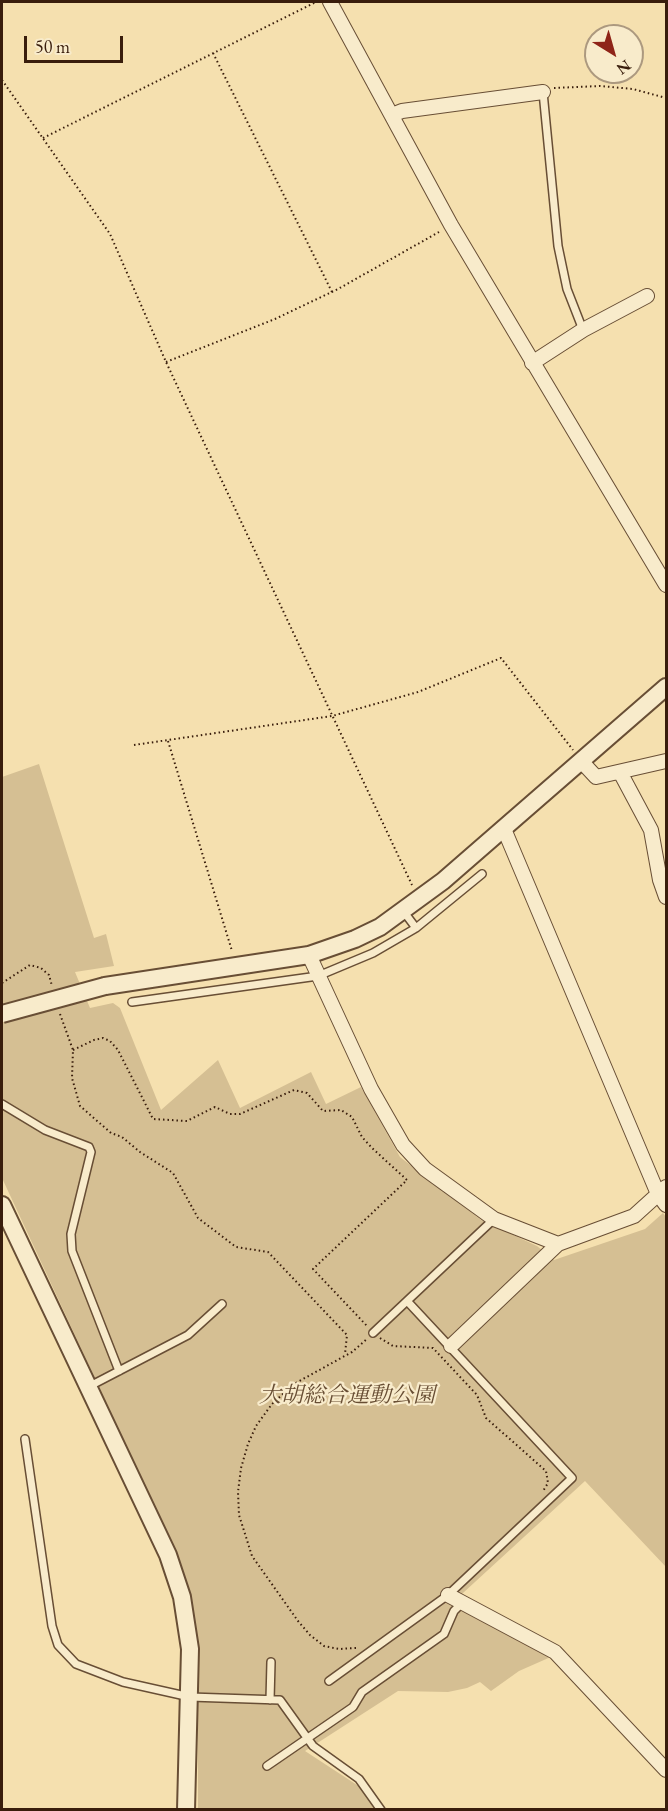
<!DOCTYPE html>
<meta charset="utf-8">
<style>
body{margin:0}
#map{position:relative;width:668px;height:1811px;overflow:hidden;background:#f5e0af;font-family:"EB Garamond",serif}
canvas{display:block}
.frame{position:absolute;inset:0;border:3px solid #391d0c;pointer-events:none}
.north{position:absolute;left:584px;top:24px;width:60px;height:60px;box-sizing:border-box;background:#f8ebcb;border:2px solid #ac997f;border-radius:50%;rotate:143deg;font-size:16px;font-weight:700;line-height:24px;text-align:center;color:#391d0c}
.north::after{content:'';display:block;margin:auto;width:21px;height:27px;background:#8f2418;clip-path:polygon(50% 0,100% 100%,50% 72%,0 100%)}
.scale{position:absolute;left:24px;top:36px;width:99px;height:27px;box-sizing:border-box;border:3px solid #391d0c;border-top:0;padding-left:8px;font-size:18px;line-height:21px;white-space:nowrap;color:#391d0c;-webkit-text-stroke:4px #f8ebcb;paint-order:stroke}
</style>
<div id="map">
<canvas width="668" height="1811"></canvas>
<div class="frame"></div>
<div class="north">N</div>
<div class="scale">50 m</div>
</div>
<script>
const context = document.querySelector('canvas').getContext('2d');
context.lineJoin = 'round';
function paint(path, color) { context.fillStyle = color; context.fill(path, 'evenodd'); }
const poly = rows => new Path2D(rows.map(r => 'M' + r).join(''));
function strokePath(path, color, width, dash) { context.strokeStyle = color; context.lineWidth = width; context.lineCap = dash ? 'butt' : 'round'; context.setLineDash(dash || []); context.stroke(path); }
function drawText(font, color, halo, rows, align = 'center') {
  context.font = font + ' "EB Garamond","Noto Serif JP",serif'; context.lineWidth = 4.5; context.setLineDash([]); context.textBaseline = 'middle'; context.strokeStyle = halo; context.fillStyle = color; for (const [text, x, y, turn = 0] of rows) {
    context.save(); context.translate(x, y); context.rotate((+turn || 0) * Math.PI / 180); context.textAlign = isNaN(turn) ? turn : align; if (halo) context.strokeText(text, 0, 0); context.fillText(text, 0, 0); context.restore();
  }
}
const green = poly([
 [39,764,94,938,106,934,114,966,75,972,90,1008,113,1003,120,1008,161,1110,218,1060,240,1108,311,1072,326,1104,361,1087,400,1157,481,1220,537,1246,554,1260,645,1229,663,1213,666,1217,666,1567,585,1481,451,1604,553,1656,519,1671,491,1691,480,1682,467,1688,448,1692,398,1691,305,1751,357,1785,367,1794,377,1809,198,1809,198,1650,190,1593,171,1542,2,1178,2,777]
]);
const path = poly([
 [213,53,332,292],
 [2,80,110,234,166,362,412,885],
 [554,88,600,86,633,89,666,98],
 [43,138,316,2],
 [166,362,275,319,338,289,439,232],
 [168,741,232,951],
 [134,745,332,716,418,692,501,658,573,750],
 [2,983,30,965,41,968,49,975,52,986],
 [60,1014,73,1050,72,1078,80,1106,111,1133,122,1137,140,1152,173,1173,198,1218,236,1247,268,1252,347,1335,345,1354],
 [73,1050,94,1040,103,1038,110,1041,118,1050,153,1119,187,1121,215,1107,230,1114,240,1114,294,1090,307,1093,323,1111,341,1110,352,1117,362,1137,372,1148,407,1180,313,1269,367,1326],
 [380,1338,393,1346,433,1348,477,1395,486,1418,546,1471,548,1483,543,1491],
 [356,1648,339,1649,324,1646,310,1635,298,1621,252,1556,239,1515,238,1492,241,1468,248,1444,256,1426,272,1404,294,1384,352,1352,367,1339]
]);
const service = poly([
 [543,92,558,246,567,289,583,330],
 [404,912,416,928],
 [132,1002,318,976,373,953,416,928,482,874],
 [2,1104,45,1130,89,1147,91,1152,71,1234,72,1251,119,1371],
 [373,1333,494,1219],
 [88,1387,188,1335,222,1304],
 [25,1439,52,1626,58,1645,76,1664,123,1682,190,1697,280,1700,313,1746,359,1779,381,1810],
 [329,1681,448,1595,572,1478,408,1302],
 [270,1700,271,1662],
 [267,1766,353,1707,362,1692,444,1634,454,1611,462,1603]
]);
const minor = poly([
 [330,2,451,225,666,585],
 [392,115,402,111,543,92],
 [532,363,583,330,647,296],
 [582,762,596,777,666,761],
 [620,772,651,830,660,880,666,897],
 [504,829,658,1194,666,1205],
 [309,955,371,1089,403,1145,425,1169,494,1219,558,1244],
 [451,1346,558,1244,634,1216,666,1187],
 [448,1595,555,1652,666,1770]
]);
const tertiary = poly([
 [105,986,309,955,355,939,380,927,443,881,666,687],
 [2,1205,168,1555,182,1597,190,1649,186,1810]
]);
const tertiaryBridge = poly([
 [2,1014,105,986]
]);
const parkNames = [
 ["大胡総合運動公園",347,1396]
];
paint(green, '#d5bf93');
strokePath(service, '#684e35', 10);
strokePath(minor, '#684e35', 16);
strokePath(tertiary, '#684e35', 20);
strokePath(path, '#391d0c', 2, [1.5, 3]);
strokePath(service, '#f8ebcb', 7);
strokePath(minor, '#f8ebcb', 14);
strokePath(tertiary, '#f8ebcb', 16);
strokePath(tertiaryBridge, '#684e35', 20, []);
strokePath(tertiaryBridge, '#f8ebcb', 16);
drawText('italic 22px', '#684e34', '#f8ebcb', parkNames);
</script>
